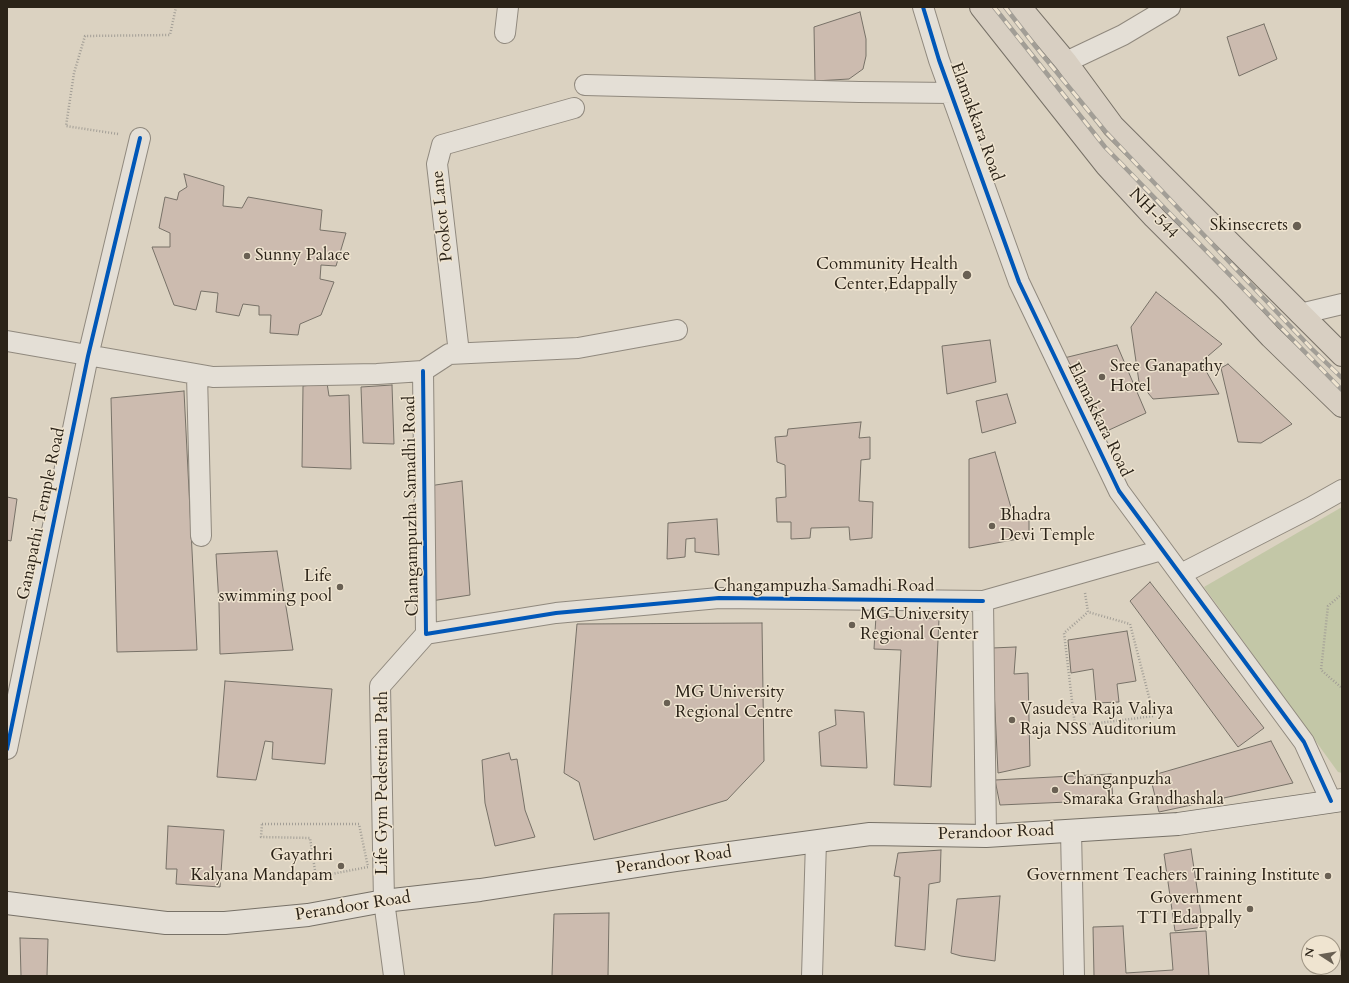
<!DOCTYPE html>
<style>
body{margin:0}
#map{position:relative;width:1349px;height:983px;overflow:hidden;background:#dbd2c1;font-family:Cardo,serif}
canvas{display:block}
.frame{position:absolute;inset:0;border:8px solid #2b2318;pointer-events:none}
.north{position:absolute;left:1301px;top:935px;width:40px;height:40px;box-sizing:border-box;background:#efe4d0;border:1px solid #a19786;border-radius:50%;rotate:282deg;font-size:11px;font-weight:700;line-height:16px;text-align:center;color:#2b2318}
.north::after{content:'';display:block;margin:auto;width:14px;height:18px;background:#696053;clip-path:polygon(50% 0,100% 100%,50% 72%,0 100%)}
</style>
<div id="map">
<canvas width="1349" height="983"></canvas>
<div class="frame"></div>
<div class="north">N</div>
</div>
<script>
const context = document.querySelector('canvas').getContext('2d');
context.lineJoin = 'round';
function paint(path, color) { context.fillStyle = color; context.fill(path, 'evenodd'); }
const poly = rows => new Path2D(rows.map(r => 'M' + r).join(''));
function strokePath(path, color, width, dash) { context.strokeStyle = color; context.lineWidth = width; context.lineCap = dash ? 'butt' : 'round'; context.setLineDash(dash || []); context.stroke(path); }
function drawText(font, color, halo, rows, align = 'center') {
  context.font = font + ' Cardo,serif'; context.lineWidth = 3; context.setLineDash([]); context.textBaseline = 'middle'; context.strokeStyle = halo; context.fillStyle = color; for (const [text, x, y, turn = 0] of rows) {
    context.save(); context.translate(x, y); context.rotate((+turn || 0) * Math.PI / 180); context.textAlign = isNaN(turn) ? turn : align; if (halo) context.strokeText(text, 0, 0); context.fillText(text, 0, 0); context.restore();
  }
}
const green = poly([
 [1342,507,1342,773,1338,772,1204,587]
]);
const building = poly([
 [860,12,866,39,866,56,863,69,849,79,815,81,814,27,860,12],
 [1264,24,1277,59,1239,76,1227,37,1264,24],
 [184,174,224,186,223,206,242,208,248,197,322,210,320,230,346,233,336,266,321,265,320,279,334,282,321,315,300,324,298,335,270,333,271,315,259,315,259,306,243,304,239,316,216,312,218,293,201,291,196,310,174,305,152,247,170,247,170,233,159,228,165,197,177,200,179,192,187,187,184,174],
 [1156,292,1222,344,1201,362,1219,394,1153,399,1139,382,1131,327,1156,292],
 [990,340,996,382,947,394,942,346,990,340],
 [1117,345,1146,413,1096,436,1064,358,1117,345],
 [1228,364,1292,424,1261,443,1238,442,1221,368,1228,364],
 [327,383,329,396,349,395,351,469,302,467,303,386,327,383],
 [392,385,394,444,363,443,361,387,392,385],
 [184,391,197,650,117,652,111,398,184,391],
 [1007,394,1016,423,982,433,976,401,1007,394],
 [861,422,859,438,870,437,870,459,861,460,859,501,873,502,872,538,850,540,849,527,811,528,810,538,791,539,791,522,777,522,776,498,786,497,785,465,777,462,775,437,787,436,788,429,861,422],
 [995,452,1012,511,1029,516,1029,537,969,548,969,459,995,452],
 [462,481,470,595,431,601,429,486,462,481],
 [7,497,17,499,11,541,7,540,7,497],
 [717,519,719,555,695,552,695,538,686,539,685,557,667,559,668,523,717,519],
 [277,551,293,650,220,654,219,604,216,554,277,551],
 [1150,582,1264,728,1238,747,1130,601,1150,582],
 [876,616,939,619,931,787,894,785,901,650,874,649,876,616],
 [762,623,764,761,727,800,594,840,579,782,564,773,577,624,762,623],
 [1127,631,1136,681,1117,684,1119,702,1096,703,1093,669,1071,673,1068,640,1127,631],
 [1016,647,1014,674,1028,673,1030,766,998,773,992,648,1016,647],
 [225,681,332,689,325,764,272,759,273,742,265,741,256,780,217,777,225,681],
 [835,710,864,712,867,768,821,766,819,732,836,725,835,710],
 [1271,741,1293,783,1159,812,1150,776,1271,741],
 [509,753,511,760,517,759,525,810,535,837,495,846,485,803,482,760,509,753],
 [1111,774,1113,800,1000,805,995,780,1111,774],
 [168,826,224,830,220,887,176,884,177,869,166,869,168,826],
 [1191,849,1203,927,1175,931,1164,854,1191,849],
 [941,850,940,882,929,884,925,950,895,946,900,877,894,876,898,853,941,850],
 [1000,896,995,961,961,956,951,953,957,899,1000,896],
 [609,913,608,976,552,976,554,914,609,913],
 [1123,926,1126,973,1173,970,1170,933,1206,931,1209,976,1094,976,1093,927,1123,926],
 [20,938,48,939,47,976,21,976,20,938]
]);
const path = poly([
 [118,134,66,126,74,73,85,36,170,35,176,7],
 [1085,593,1088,612,1130,624,1154,716,1075,726,1064,633,1088,612],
 [1342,594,1328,606,1321,670,1342,688],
 [262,824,359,824,368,867,316,877,310,838,261,837,262,824]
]);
const street = poly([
 [923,7,939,60,1019,282,1119,491,1304,742,1331,801],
 [505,33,508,7],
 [1066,62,1123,35,1170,7],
 [585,85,859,92,952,93],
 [1300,314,1342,304],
 [7,341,213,377,377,374,423,371],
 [459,353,437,164,442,145,574,108],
 [423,371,426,634,556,613,719,598,983,601],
 [423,371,449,354,578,348,677,330],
 [197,375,201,536],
 [1181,574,1310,508,1342,490],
 [7,749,88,356,140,138],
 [1071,831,1074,976],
 [986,836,983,601,1162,550],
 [394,976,384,901,380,686,426,634],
 [812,976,816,841]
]);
const secondary = poly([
 [7,903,166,923,225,923,308,915,384,901,480,890,677,860,870,834,986,836,1178,824,1342,800]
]);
const primary = poly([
 [981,7,1106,165,1154,217,1230,293,1271,337,1342,406],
 [1020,7,1066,62,1113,126,1342,355]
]);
const rail = poly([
 [994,7,1105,147,1342,390],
 [1005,7,1036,47,1105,131,1312,349,1342,378]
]);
const cycleway = poly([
 [923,7,939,60,1019,282,1119,491,1304,742,1331,801],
 [423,371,426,634,556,613,719,598,983,601],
 [7,749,88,356,140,138]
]);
const markers = [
 [1297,226,5,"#696053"],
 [247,256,4,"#696053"],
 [967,275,5,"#696053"],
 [1102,377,4,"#696053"],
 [992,526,4,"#696053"],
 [340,587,4,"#696053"],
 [852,625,4,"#696053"],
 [667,703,4,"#696053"],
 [1012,720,4,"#696053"],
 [1055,790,4,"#696053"],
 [341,866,4,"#696053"],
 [1328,876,4,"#696053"],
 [1250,909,4,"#696053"]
];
const streetNames = [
 ["Elamakkara Road",976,122,70],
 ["NH-544",1153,214,46],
 ["Pookot Lane",443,216,-96],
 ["Elamakkara Road",1099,420,64],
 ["Changampuzha Samadhi Road",412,506,-91],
 ["Ganapathi Temple Road",42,514,-78],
 ["Changampuzha Samadhi Road",824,587],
 ["Life Gym Pedestrian Path",383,783,-90],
 ["Perandoor Road",996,833,-2],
 ["Perandoor Road",674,861,-8],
 ["Perandoor Road",353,907,-9]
];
const poiNames = [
 ["Skinsecrets",1288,226,"right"],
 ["Sunny Palace",255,256],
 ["Community Health",958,265,"right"],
 ["Center,Edappally",958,285,"right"],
 ["Sree Ganapathy",1110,367],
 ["Hotel",1110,387],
 ["Bhadra",1000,516],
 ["Devi Temple",1000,536],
 ["Life",332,577,"right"],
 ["swimming pool",332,597,"right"],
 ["MG University",860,615],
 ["Regional Center",860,635],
 ["MG University",675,693],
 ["Regional Centre",675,713],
 ["Vasudeva Raja Valiya",1020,710],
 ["Raja NSS Auditorium",1020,730],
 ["Changanpuzha",1063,780],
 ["Smaraka Grandhashala",1063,800],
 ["Gayathri",333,856,"right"],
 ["Kalyana Mandapam",333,876,"right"],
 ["Government Teachers Training Institute",1320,876,"right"],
 ["Government",1242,899,"right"],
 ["TTI Edappally",1242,919,"right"]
];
paint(green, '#c3c7a7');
paint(building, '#ccbbaf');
strokePath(building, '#777167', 1);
strokePath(street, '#90897e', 22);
strokePath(secondary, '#777167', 24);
strokePath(primary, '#777167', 24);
strokePath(path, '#a29e96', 2.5, [1, 2]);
strokePath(street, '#e4dfd6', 20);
strokePath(secondary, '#e4dfd6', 22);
strokePath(primary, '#d8cfc2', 22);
strokePath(rail, '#a29e96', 4.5);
strokePath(rail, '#efe4d0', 3, [9]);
strokePath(cycleway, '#0057b8', 4);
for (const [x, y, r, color] of markers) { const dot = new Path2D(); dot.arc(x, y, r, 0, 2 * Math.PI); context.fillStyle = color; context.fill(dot); strokePath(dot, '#efe4d0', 1.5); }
drawText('17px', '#2b2318', '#efe4d0', streetNames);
drawText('17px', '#2b2318', '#efe4d0', poiNames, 'left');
</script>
